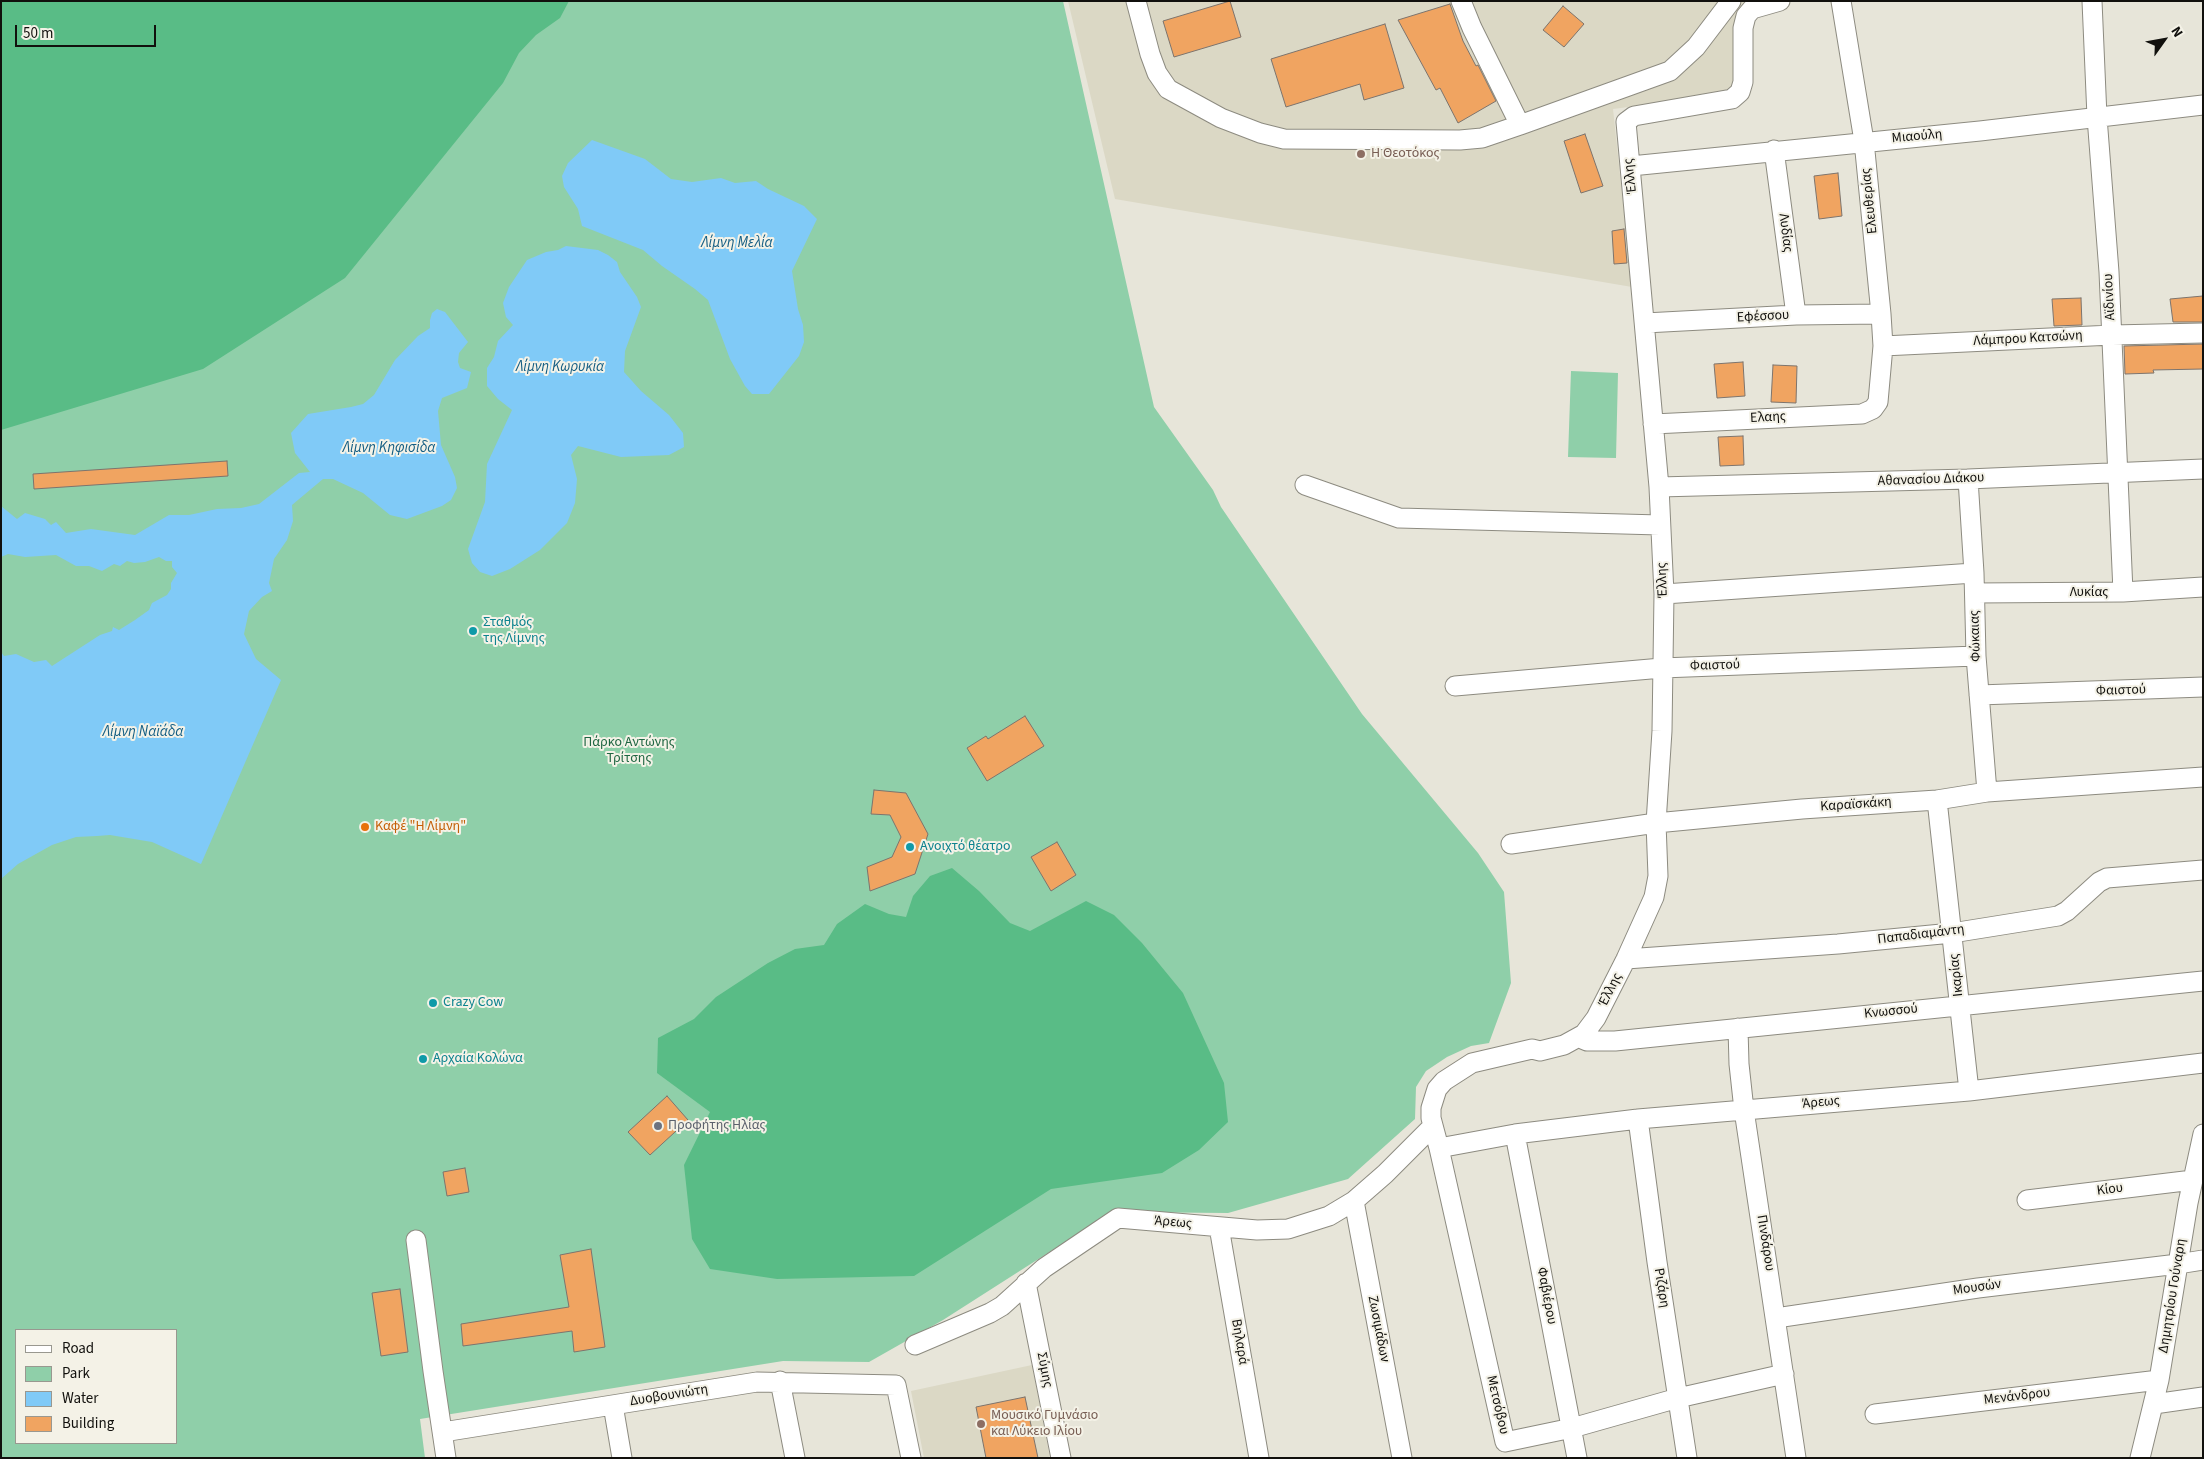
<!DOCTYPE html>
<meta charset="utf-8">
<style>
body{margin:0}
#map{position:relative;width:2204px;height:1459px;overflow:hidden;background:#e7e5d9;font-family:"Source Sans 3",sans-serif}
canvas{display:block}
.frame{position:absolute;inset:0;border:2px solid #11100d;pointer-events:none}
.legend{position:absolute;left:15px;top:1329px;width:162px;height:115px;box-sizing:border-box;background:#f4f2e7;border:1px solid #999890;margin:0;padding:6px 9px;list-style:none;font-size:15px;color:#11100d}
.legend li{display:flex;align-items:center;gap:10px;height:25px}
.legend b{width:25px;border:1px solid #999890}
.north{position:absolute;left:2139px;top:15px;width:50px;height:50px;-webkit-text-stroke:4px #f4f2e7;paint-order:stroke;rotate:58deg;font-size:14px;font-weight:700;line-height:20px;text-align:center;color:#11100d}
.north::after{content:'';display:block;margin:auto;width:18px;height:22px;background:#11100d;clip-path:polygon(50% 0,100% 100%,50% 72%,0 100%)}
.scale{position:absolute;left:15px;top:25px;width:141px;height:22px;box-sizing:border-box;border:2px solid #11100d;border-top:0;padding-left:6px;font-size:15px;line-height:18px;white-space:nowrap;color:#11100d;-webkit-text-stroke:4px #f4f2e7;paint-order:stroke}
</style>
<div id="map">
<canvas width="2204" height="1459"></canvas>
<div class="frame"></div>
<ul class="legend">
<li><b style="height:6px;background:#fff"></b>Road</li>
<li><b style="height:14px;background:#8fcfa9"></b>Park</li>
<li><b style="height:14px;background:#80caf7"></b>Water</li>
<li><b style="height:14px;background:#f0a461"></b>Building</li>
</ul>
<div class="north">N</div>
<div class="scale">50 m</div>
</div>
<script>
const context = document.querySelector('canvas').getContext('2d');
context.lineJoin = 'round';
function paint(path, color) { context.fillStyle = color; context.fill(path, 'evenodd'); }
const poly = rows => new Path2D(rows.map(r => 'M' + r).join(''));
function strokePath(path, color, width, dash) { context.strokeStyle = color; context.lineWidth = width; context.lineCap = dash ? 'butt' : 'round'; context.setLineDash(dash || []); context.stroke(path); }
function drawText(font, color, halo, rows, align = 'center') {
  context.font = font + ' "Source Sans 3",sans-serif'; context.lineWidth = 4; context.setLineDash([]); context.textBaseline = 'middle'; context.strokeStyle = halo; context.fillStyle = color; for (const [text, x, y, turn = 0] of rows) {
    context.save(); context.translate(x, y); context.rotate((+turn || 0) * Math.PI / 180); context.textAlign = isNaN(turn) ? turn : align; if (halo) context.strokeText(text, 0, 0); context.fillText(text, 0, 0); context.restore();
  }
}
const built = poly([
 [1068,1,1746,1,1737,14,1735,83,1728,91,1720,95,1613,109,1632,287,1115,199],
 [1032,1365,1050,1458,924,1458,911,1391]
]);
const green = poly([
 [1,1,1063,1,1154,407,1213,490,1221,507,1362,714,1478,853,1504,892,1511,983,1489,1043,1471,1046,1447,1057,1426,1071,1416,1087,1415,1119,1348,1179,1228,1213,1112,1212,943,1320,869,1362,783,1361,420,1419,425,1458,1,1458],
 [16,1330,176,1330,176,1443,16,1443],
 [1571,371,1618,373,1616,458,1568,457]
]);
const forest = poly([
 [1,1,569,1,560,18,536,35,519,53,503,83,345,278,203,369,1,430],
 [952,868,979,891,1010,923,1030,931,1086,901,1114,915,1142,943,1183,993,1224,1083,1228,1122,1199,1150,1162,1173,1051,1189,914,1276,777,1279,710,1269,692,1239,684,1165,710,1112,657,1073,658,1038,694,1019,716,997,768,963,795,949,824,945,837,924,865,904,889,914,906,917,913,896,930,876]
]);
const water = poly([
 [592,140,645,159,671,179,692,182,721,178,735,183,756,181,768,189,804,206,817,219,792,271,798,309,803,325,804,342,799,356,769,394,752,394,745,386,730,359,708,300,695,289,662,266,643,250,582,226,578,209,564,187,562,176,568,163],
 [566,246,598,250,608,255,617,262,620,272,637,297,641,307,625,351,624,372,641,391,669,415,683,433,684,447,669,455,621,457,578,446,571,455,577,479,575,503,567,523,540,550,510,569,492,576,480,572,472,563,468,549,485,502,487,464,512,410,498,399,487,386,487,368,494,357,498,341,513,325,506,317,503,303,509,287,527,260,546,252,558,250],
 [437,309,445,312,468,342,459,353,458,362,460,368,471,372,467,388,442,398,438,411,441,445,455,477,457,488,451,500,442,506,407,519,390,515,363,493,333,479,323,479,292,505,293,521,287,540,274,559,269,583,272,591,262,597,249,611,244,634,256,659,281,680,201,864,152,842,110,835,97,836,76,837,52,845,18,864,1,879,1,652,4,656,16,654,34,662,46,660,52,666,100,635,112,631,113,627,119,630,135,620,149,610,152,603,167,595,171,589,171,583,177,573,172,567,172,561,166,561,159,557,145,562,134,563,127,561,120,566,114,564,102,571,89,566,76,566,56,555,25,557,8,554,1,557,1,506,17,519,25,513,45,519,51,525,56,522,66,533,91,529,135,535,169,515,189,515,217,509,241,508,259,504,299,473,310,472,295,453,291,433,308,414,351,407,363,404,374,395,395,360,418,336,430,328,430,320,432,313]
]);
const building = poly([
 [1230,1,1241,37,1174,57,1163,21,1230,1],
 [1450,4,1463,41,1476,66,1478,65,1496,101,1458,123,1440,88,1436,90,1398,20,1450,4],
 [1563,6,1584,24,1564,47,1543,30,1563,6],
 [1385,24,1404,88,1364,100,1360,84,1286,107,1271,59,1385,24],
 [1585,134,1603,186,1581,193,1564,141,1585,134],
 [1838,173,1842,216,1819,219,1814,176,1838,173],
 [1624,229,1627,263,1614,264,1612,231,1624,229],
 [2203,296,2203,322,2173,322,2170,299,2203,296],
 [2081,298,2082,325,2054,326,2052,299,2081,298],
 [2203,344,2203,369,2153,370,2154,373,2125,374,2124,346,2203,344],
 [1743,362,1745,396,1717,398,1714,364,1743,362],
 [1773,365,1797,366,1796,403,1771,402,1773,365],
 [1743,436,1744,465,1720,466,1718,437,1743,436],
 [227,461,228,476,34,489,33,474,227,461],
 [1025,716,1044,746,987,781,967,748,986,736,988,739,1025,716],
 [874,790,906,793,928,834,915,874,870,891,867,867,892,857,901,837,890,815,871,814,874,790],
 [1057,842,1076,875,1051,891,1031,857,1057,842],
 [667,1096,688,1120,650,1155,628,1132,667,1096],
 [465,1168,469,1192,447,1196,443,1172,465,1168],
 [591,1249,605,1347,574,1352,572,1331,463,1346,461,1324,569,1307,560,1255,591,1249],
 [400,1289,408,1352,381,1356,372,1293,400,1289],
 [1025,1397,1038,1458,986,1458,976,1407,1025,1397]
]);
const minor = poly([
 [1136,1,1150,54,1157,73,1168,89,1221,118,1260,133,1284,139,1460,140,1482,138,1520,125],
 [1461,1,1472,28,1520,125,1670,71,1696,47,1731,1],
 [1780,1,1752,9,1746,16,1743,28,1743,82,1740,92,1732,99,1634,116,1626,122,1659,487,1664,594,1662,731,1656,823,1658,876,1654,897,1626,959,1596,1018,1584,1034,1564,1045,1540,1051,1532,1049,1472,1063,1444,1081,1437,1089,1431,1108,1431,1118,1439,1148,1505,1442,1572,1428,1678,1398,1784,1374],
 [2092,1,2097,117,2109,272,2123,592],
 [1774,150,1796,315],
 [1631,166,1980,131,2203,105],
 [1645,323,1796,315,1881,314],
 [1883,346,2112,335,2203,333],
 [1653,424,1862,414,1873,409,1878,402,1883,346,1881,314,1864,141,1841,1],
 [1968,479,1974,573,1976,656,1987,792],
 [1305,485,1399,518,1660,525],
 [1659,487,1968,479,2203,469],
 [1975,593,2123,592,2203,587],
 [1664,594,1974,573],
 [1455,686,1662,668,1976,656],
 [1979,695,2203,687],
 [1937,800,1969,1091],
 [1511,844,1656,823,1802,809,1937,800,1987,792,2203,777],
 [1626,959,1838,944,1952,933,2058,916,2067,911,2099,882,2107,878,2203,870],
 [1738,1028,1739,1064,1744,1110,1796,1458],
 [1580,1038,1587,1041,1615,1041,2203,981],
 [1638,1119,1657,1262,1687,1458],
 [1515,1134,1577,1458],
 [1439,1148,1515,1134,1638,1119,1969,1091,2203,1063],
 [2027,1200,2193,1180],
 [1354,1201,1402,1458],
 [1219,1227,1259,1458],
 [416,1240,433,1371,446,1458],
 [1026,1283,1061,1458],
 [1776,1318,1978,1288,2178,1264,2203,1260],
 [915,1345,990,1313,1002,1306,1044,1268,1118,1218,1257,1230,1288,1229,1329,1216,1354,1201,1385,1174,1433,1126],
 [780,1381,795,1458],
 [2154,1404,2203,1397],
 [613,1405,622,1458],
 [1875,1414,2159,1380],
 [443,1432,757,1382,896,1385,911,1458],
 [2140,1458,2159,1380,2188,1203,2203,1134]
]);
const markers = [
 [1361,154,5,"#8d6e63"],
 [473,631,5,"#0f9aa8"],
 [365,827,5,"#e8710a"],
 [910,847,5,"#0f9aa8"],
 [433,1003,5,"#0f9aa8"],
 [423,1059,5,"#0f9aa8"],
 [658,1126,5,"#6b7280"],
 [981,1424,5,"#8d6e63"]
];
const streetNames = [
 ["Μιαούλη",1917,137,-5],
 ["Έλλης",1631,176,-96],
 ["Ελευθερίας",1870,201,-96],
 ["Λυδίας",1785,233,83],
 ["Αϊδινίου",2110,297,-93],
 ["Εφέσσου",1763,317,-3],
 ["Λάμπρου Κατσώνη",2028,339,-3],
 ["Ελαης",1768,418,-3],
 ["Αθανασίου Διάκου",1931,480,-2],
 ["Έλλης",1663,580,-92],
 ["Λυκίας",2089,593],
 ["Φώκαιας",1976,636,-92],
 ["Φαιστού",1715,666,-2],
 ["Φαιστού",2121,691,-2],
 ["Καραϊσκάκη",1856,805,-4],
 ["Παπαδιαμάντη",1921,935,-7],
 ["Ικαρίας",1957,975,-96],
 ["Έλλης",1611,990,-63],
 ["Κνωσσού",1891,1012,-6],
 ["Άρεως",1821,1103,-5],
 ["Κίου",2110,1190,-7],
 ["Άρεως",1173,1223,5],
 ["Πινδάρου",1765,1243,81],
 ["Ριζάρη",1661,1288,81],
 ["Μουσών",1977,1288,-8],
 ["Φαβιέρου",1546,1296,79],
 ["Δημητρίου Γούναρη",2173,1296,-81],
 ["Ζωσιμάδων",1378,1329,79],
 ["Βηλαρά",1239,1342,80],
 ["Σύμης",1044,1370,79],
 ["Δυοβουνιώτη",669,1396,-9],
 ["Μενάνδρου",2017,1397,-7],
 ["Μετσόβου",1497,1405,77]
];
const educationNames = [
 ["Η Θεοτόκος",1371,154],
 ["Μουσικό Γυμνάσιο",991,1416],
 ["και Λύκειο Ιλίου",991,1432]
];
const cultureNames = [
 ["Σταθμός",483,623],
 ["της Λίμνης",483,639],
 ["Ανοιχτό θέατρο",920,847],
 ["Crazy Cow",443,1003],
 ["Αρχαία Κολώνα",433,1059]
];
const parkNames = [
 ["Πάρκο Αντώνης",629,743],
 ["Τρίτσης",629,759]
];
const foodNames = [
 ["Καφέ \"Η Λίμνη\"",375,827]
];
const worshipNames = [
 ["Προφήτης Ηλίας",668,1126]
];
const waterNames = [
 ["Λίμνη Μελία",737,244],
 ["Λίμνη Κωρυκία",560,368],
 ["Λίμνη Κηφισίδα",389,449],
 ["Λίμνη Ναϊάδα",143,733]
];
paint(built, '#dbd8c5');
paint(green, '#8fcfa9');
paint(forest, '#59bc86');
paint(water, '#80caf7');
paint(building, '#f0a461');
strokePath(building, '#7d746d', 1);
strokePath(minor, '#8d8b80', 21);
strokePath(minor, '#fff', 19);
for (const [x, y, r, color] of markers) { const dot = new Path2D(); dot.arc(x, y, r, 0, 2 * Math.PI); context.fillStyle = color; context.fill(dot); strokePath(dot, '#f4f2e7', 2); }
drawText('14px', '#11100d', '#f4f2e7', streetNames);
drawText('14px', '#785e54', '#f4f2e7', educationNames, 'left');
drawText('14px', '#0d838f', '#f4f2e7', cultureNames, 'left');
drawText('14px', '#1f6642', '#f4f2e7', parkNames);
drawText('14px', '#c56008', '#f4f2e7', foodNames, 'left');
drawText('14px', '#5b616d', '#f4f2e7', worshipNames, 'left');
drawText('italic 15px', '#135d83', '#f4f2e7', waterNames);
</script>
